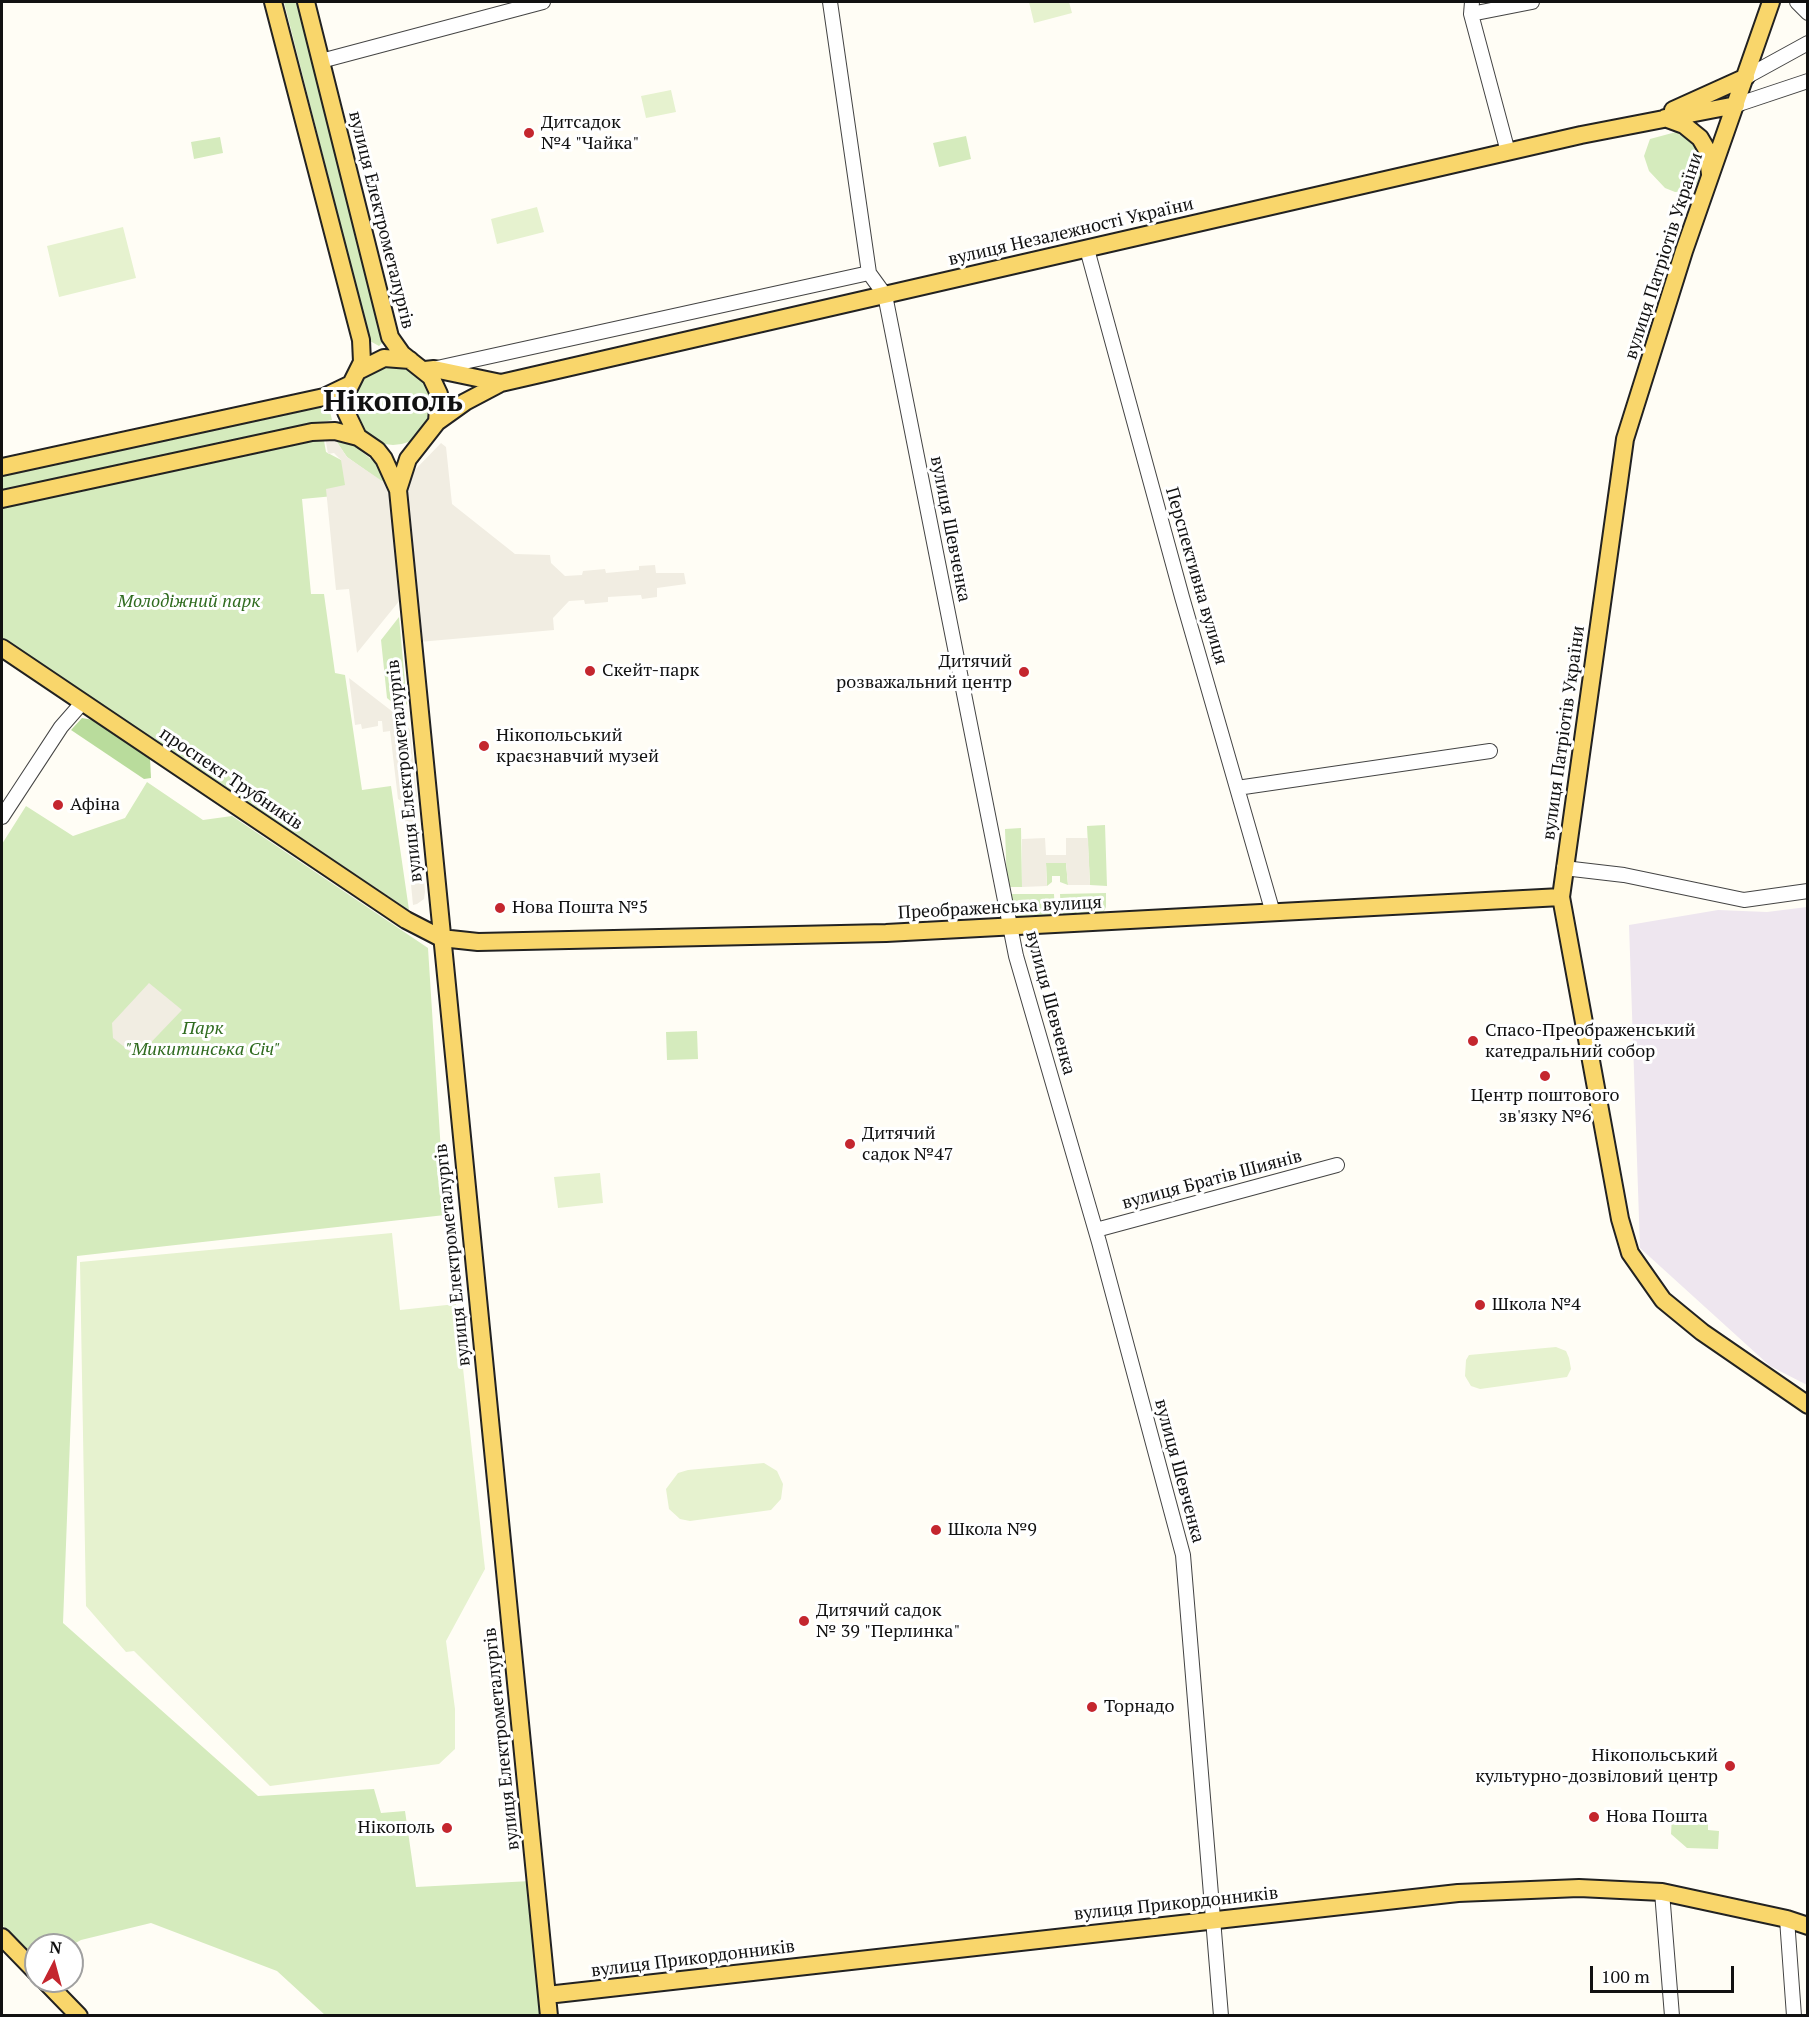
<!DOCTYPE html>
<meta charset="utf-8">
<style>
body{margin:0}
#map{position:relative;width:1809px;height:2017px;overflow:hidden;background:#fffdf5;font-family:"PT Serif",serif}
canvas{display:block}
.frame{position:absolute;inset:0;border:3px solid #111;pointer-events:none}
.north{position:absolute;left:24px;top:1933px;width:60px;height:60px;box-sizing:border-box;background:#fff;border:2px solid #a0a0a0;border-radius:50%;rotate:6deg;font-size:16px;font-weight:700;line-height:24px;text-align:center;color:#111}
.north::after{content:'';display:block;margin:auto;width:21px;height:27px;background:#c4262e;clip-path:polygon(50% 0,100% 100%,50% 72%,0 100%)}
.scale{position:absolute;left:1590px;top:1966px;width:144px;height:27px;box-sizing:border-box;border:3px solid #111;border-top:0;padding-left:8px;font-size:18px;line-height:21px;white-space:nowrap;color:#111;-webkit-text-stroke:4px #fff;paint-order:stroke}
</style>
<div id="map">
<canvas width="1809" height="2017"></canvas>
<div class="frame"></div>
<div class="north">N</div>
<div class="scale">100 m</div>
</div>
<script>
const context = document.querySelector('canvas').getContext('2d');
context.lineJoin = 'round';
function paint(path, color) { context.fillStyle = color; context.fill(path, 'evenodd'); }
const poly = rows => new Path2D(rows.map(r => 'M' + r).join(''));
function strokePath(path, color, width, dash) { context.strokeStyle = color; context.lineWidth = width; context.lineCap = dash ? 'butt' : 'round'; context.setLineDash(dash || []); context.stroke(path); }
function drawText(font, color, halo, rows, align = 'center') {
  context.font = font + ' "PT Serif",serif'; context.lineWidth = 6; context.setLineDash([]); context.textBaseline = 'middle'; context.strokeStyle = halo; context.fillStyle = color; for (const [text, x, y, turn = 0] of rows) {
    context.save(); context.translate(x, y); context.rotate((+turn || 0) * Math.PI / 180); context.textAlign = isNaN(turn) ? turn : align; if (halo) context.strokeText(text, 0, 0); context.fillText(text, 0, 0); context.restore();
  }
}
const industrial = poly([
 [1807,907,1808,907,1807,1385,1770,1366,1640,1248,1629,925,1718,910,1767,912]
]);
const green = poly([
 [284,2,301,2,385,340,379,346,370,341],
 [1676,132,1694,144,1704,165,1696,185,1687,191,1675,192,1665,188,1649,171,1644,156,1650,139],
 [966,136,971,159,939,167,933,143],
 [220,137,223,153,194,159,191,142],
 '353 405a40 40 0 1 1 80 0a40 40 0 1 1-80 0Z',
 [327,399,332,420,2,492,2,472],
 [323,435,326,452,379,480,347,457,332,435,346,439,377,464,398,490,302,499,311,594,324,594,335,673,345,675,362,790,391,786,409,910,2,639,2,506],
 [399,617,407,704,401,710,387,698,381,640],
 [147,782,203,820,232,816,428,948,445,1215,77,1256,63,1623,258,1796,374,1789,381,1813,405,1811,416,1887,531,1881,544,2015,325,2015,277,1971,151,1923,81,1940,72,1945,36,1945,36,1959,2,1925,2,844,26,806,73,836,125,818],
 [1105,825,1107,886,1090,885,1087,826],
 [1021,828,1022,887,1007,887,1005,829],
 [1046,863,1066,863,1068,885,1060,882,1060,876,1052,876,1052,882,1047,886],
 [1106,893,1106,907,1103,913,1061,915,1060,894],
 [1009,894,1054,894,1055,915,1012,916],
 [697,1031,698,1059,667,1060,666,1032],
 [1672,1816,1678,1816,1679,1821,1708,1823,1708,1830,1719,1831,1718,1849,1687,1848,1671,1834]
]);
const forest = poly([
 [82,718,93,720,150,758,151,778,144,779,71,730]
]);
const pitch = poly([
 [1029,2,1069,2,1072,13,1034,23],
 [671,90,676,112,646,118,641,96],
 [537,207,544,232,497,244,491,219],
 [123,227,136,278,59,297,47,246],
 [600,1173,603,1203,558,1208,554,1177],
 [392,1233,400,1310,456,1304,485,1569,446,1641,455,1709,455,1749,439,1764,270,1786,134,1651,126,1652,86,1606,80,1262],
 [1556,1347,1566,1351,1569,1358,1571,1369,1567,1377,1480,1389,1471,1386,1465,1376,1466,1360,1469,1355],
 [764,1463,777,1471,783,1484,781,1499,771,1510,690,1521,680,1519,669,1509,666,1489,678,1473,688,1470]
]);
const plaza = poly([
 [332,435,347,457,382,481,388,481,400,600,357,653,349,589,336,590,326,489,345,485,341,460,334,453,328,454,325,436],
 [441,443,446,447,452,504,515,554,550,555,551,563,565,576,582,575,583,571,605,569,606,573,639,570,639,566,655,565,656,573,684,573,686,584,657,588,657,597,642,599,641,595,608,597,608,602,585,604,584,600,569,601,553,618,554,630,419,642,406,491,408,477],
 [349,678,402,719,410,730,417,796,412,806,417,848,422,855,425,892,424,899,417,904,413,905,403,802,398,799,390,731,383,732,382,721,378,721,378,726,362,729,361,724,355,725],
 [1045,838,1046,855,1066,855,1066,838,1088,838,1090,885,1068,885,1066,863,1046,863,1047,886,1022,887,1022,839],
 [149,983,182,1010,137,1057,113,1038,112,1023]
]);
const minor = poly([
 [830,2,869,273,885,295,1016,956,1099,1242,1183,1555,1221,2016],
 [1472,2,1471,14,1508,152],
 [1797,2,1808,13],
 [1471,14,1532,2],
 [321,61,543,2],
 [1746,77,1808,43],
 [1736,105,1808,81],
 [1087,249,1182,597,1273,913],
 [437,368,869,273],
 [1237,788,1490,751],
 [2,817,61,727,82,703],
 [1564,868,1624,875,1744,900,1808,891],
 [1096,1230,1337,1165],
 [1662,1892,1672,2016],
 [1787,1919,1794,2016]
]);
const major = poly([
 [273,2,361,340,362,362,346,394,346,412,358,437,377,450,384,459,398,490,549,2016],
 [306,2,390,337,402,354,431,377,439,394,437,422,408,459,398,490],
 [1771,2,1684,251,1625,439,1561,897,1620,1219,1630,1253,1663,1300,1702,1332,1808,1405],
 [1673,110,1746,77],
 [1665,118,1684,125,1700,138,1707,150,1710,174],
 [360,370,384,358,410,360],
 [425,370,434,369,501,383],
 [437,422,465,402,501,383,1581,135,1736,105],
 [2,467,324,397,349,385],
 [2,499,312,432,335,431,358,437],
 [2,648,406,920,441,938,478,942,886,933,1561,897],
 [2,1937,36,1972],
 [45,1981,79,2016],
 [547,1995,1458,1893,1579,1888,1662,1892,1787,1919,1808,1926]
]);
const markers = [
 [529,133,6,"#c4262e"],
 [590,671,6,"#c4262e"],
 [1024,672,6,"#c4262e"],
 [484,746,6,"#c4262e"],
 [58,805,6,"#c4262e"],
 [500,908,6,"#c4262e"],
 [1473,1041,6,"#c4262e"],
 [1545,1076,6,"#c4262e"],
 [850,1144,6,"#c4262e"],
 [1480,1305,6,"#c4262e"],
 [936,1530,6,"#c4262e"],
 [804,1621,6,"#c4262e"],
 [1092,1707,6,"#c4262e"],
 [1730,1766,6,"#c4262e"],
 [1594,1817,6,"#c4262e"],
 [447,1828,6,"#c4262e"]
];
const poiNames = [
 ["Дитсадок",541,123],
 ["№4 \"Чайка\"",541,144],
 ["Дитячий",1012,662,"right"],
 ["розважальний центр",1012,683,"right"],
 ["Скейт-парк",602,671],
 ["Нiкопольський",496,736],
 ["краєзнавчий музей",496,757],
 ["Афіна",70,805],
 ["Нова Пошта №5",512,908],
 ["Спасо-Преображенський",1485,1031],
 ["катедральний собор",1485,1052],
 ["Центр поштового",1545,1096,"center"],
 ["зв'язку №6",1545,1117,"center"],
 ["Дитячий",862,1134],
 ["садок №47",862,1155],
 ["Школа №4",1492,1305],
 ["Школа №9",948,1530],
 ["Дитячий садок",816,1611],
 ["№ 39 \"Перлинка\"",816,1632],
 ["Торнадо",1104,1707],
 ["Нікопольський",1718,1756,"right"],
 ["культурно-дозвіловий центр",1718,1777,"right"],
 ["Нова Пошта",1606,1817],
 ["Нікополь",435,1828,"right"]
];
const streetNames = [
 ["вулиця Електрометалургів",381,220,76],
 ["вулиця Незалежності України",1071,232,-13],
 ["вулиця Патріотів України",1664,256,-72],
 ["вулиця Шевченка",950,529,79],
 ["Перспективна вулиця",1196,576,74],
 ["вулиця Патріотів України",1564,733,-82],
 ["вулиця Електрометалургів",405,771,-96],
 ["проспект Трубників",231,779,34],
 ["Преображенська вулиця",1000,908,-3],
 ["вулиця Шевченка",1050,1003,75],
 ["вулиця Братів Шиянів",1212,1180,-15],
 ["вулиця Електрометалургів",453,1255,-96],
 ["вулиця Шевченка",1179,1471,75],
 ["вулиця Електрометалургів",502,1739,-96],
 ["вулиця Прикордонників",1176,1904,-6],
 ["вулиця Прикордонників",693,1959,-7]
];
const parkNames = [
 ["Молодіжний парк",189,602],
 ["Парк",203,1029],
 ["\"Микитинська Січ\"",203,1050]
];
const townNames = [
 ["Нікополь",393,402]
];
paint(industrial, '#eee6ef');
paint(green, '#d5ebbd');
paint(forest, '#b9dc9c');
paint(pitch, '#e6f2cf');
paint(plaza, '#f1ede2');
strokePath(minor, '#444', 16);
strokePath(major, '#222', 20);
strokePath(minor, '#fff', 14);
strokePath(major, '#f9d66b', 16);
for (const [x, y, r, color] of markers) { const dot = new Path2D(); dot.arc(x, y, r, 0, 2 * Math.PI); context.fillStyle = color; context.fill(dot); strokePath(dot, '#fff', 2); }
drawText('18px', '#111', '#fff', poiNames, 'left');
drawText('18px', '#111', '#fff', streetNames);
drawText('italic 18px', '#2f6b1f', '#fff', parkNames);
drawText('bold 30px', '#111', '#fff', townNames);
</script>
